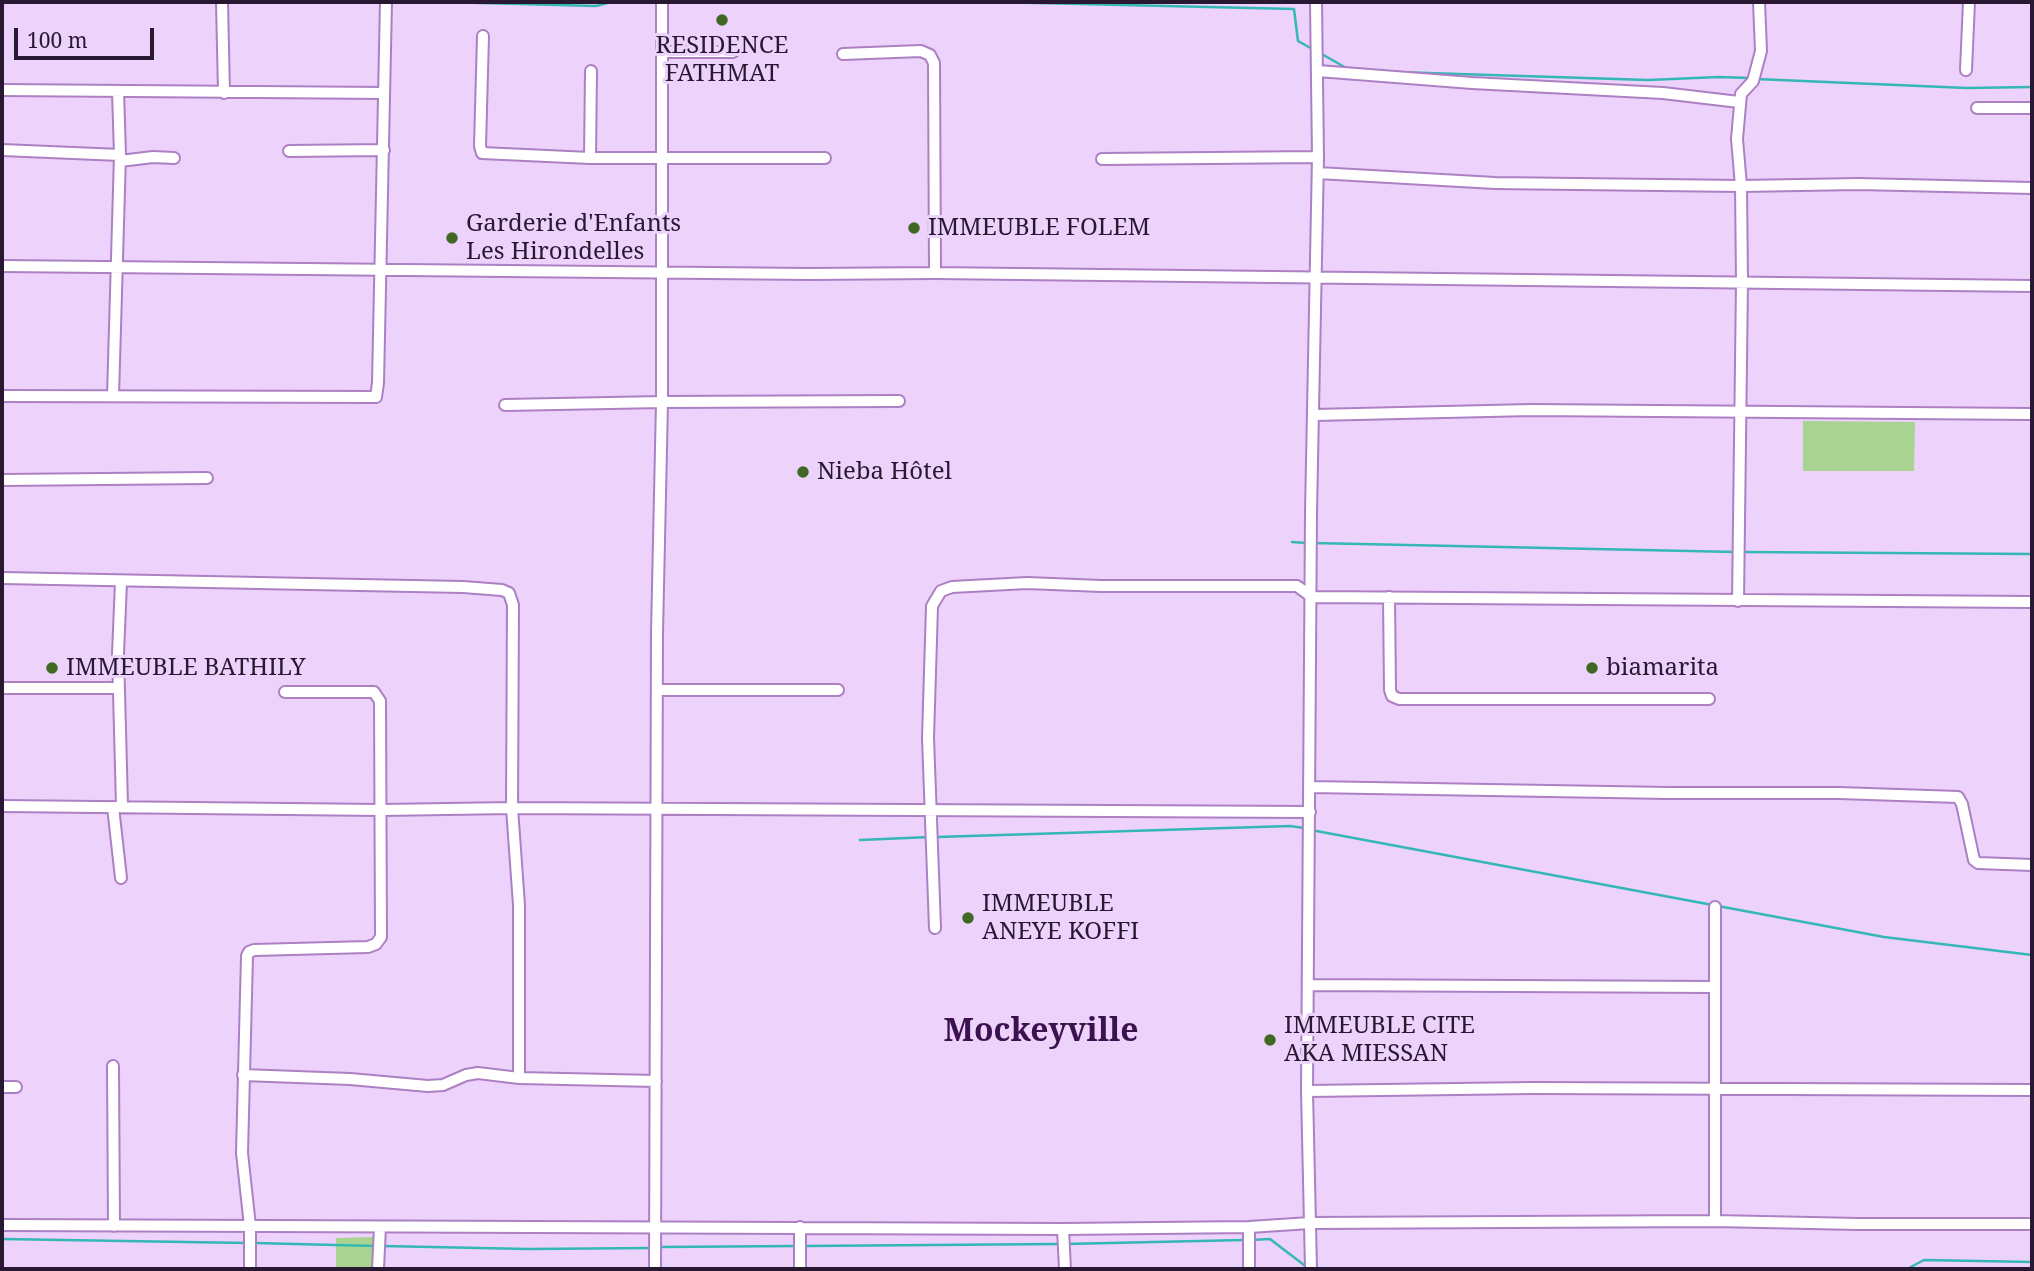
<!DOCTYPE html>
<meta charset="utf-8">
<style>
body{margin:0}
#map{position:relative;width:2034px;height:1271px;overflow:hidden;background:#edd2fc;font-family:"Noto Serif",serif}
canvas{display:block}
.frame{position:absolute;inset:0;border:4px solid #291832;pointer-events:none}
.scale{position:absolute;left:14px;top:28px;width:140px;height:32px;box-sizing:border-box;border:4px solid #291832;border-top:0;padding-left:9px;font-size:21px;line-height:24px;white-space:nowrap;color:#291832;-webkit-text-stroke:5px #edd2fc;paint-order:stroke}
</style>
<div id="map">
<canvas width="2034" height="1271"></canvas>
<div class="frame"></div>
<div class="scale">100 m</div>
</div>
<script>
const context = document.querySelector('canvas').getContext('2d');
context.lineJoin = 'round';
function paint(path, color) { context.fillStyle = color; context.fill(path, 'evenodd'); }
const poly = rows => new Path2D(rows.map(r => 'M' + r).join(''));
function strokePath(path, color, width, dash) { context.strokeStyle = color; context.lineWidth = width; context.lineCap = dash ? 'butt' : 'round'; context.setLineDash(dash || []); context.stroke(path); }
function drawText(font, color, halo, rows, align = 'center') {
  context.font = font + ' "Noto Serif",serif'; context.lineWidth = 6; context.setLineDash([]); context.textBaseline = 'middle'; context.strokeStyle = halo; context.fillStyle = color; for (const [text, x, y, turn = 0] of rows) {
    context.save(); context.translate(x, y); context.rotate((+turn || 0) * Math.PI / 180); context.textAlign = isNaN(turn) ? turn : align; if (halo) context.strokeText(text, 0, 0); context.fillText(text, 0, 0); context.restore();
  }
}
const green = poly([
 [1803,421,1915,422,1914,471,1803,471],
 [374,1237,374,1269,336,1269,336,1238]
]);
const stream = poly([
 [443,2,596,6,611,2],
 [994,2,1294,9,1298,41,1314,50],
 [1320,53,1348,69],
 [1396,72,1648,80,1719,77,1749,78],
 [1756,79,1967,88,2032,87],
 [1292,542,1306,543],
 [1313,543,1736,552],
 [1743,552,2032,554],
 [1311,830,1884,937,2032,955],
 [937,837,1290,826,1304,828],
 [860,840,930,837],
 [2,1239,247,1243],
 [1251,1240,1270,1239,1308,1268],
 [254,1243,376,1246],
 [1065,1244,1244,1240],
 [383,1246,528,1249,653,1248],
 [803,1246,1059,1244],
 [659,1247,796,1246],
 [1907,1269,1924,1260,2032,1262]
]);
const street = poly([
 [222,2,224,93],
 [483,36,480,146,482,153,590,158,825,158],
 [662,52,733,52],
 [843,54,921,51,930,55,934,63,935,273],
 [1966,70,1969,2],
 [1318,71,1472,83,1663,93,1739,102],
 [2,90,384,93],
 [1977,108,2032,108],
 [2,150,120,155],
 [289,151,384,150],
 [590,158,591,71],
 [1102,159,1318,157],
 [120,161,153,157,174,158],
 [1318,173,1495,183,1741,186,1859,184,2032,188],
 [2,266,809,274,935,273,2032,286],
 [2,396,376,397,378,383,386,2],
 [113,396,120,155,118,91],
 [505,405,662,402,899,401],
 [1314,415,1532,410,2032,414],
 [2,480,207,478],
 [2,578,463,587,502,590,509,593,513,605,512,808,519,905,519,1078,656,1081],
 [121,582,118,654,122,806],
 [1389,597,1390,690,1392,696,1399,699,1709,699],
 [1738,601,1742,282,1741,186,1737,139,1741,94,1753,81,1761,51,1759,2],
 [2,688,119,688],
 [658,690,838,690],
 [1310,787,1668,793,1839,793,1958,797,1962,804,1974,860,1978,863,2032,865],
 [2,806,382,810,512,808,1310,812],
 [113,807,121,878],
 [1715,907,1715,1221,1858,1224,2032,1224],
 [935,928,928,738,932,606,941,591,952,587,1027,583,1101,586,1297,586,1312,597,2032,602],
 [1308,985,1715,987],
 [113,1066,114,1226],
 [243,1075,350,1079,428,1086,443,1085,466,1075,478,1073,519,1078],
 [2,1087,16,1087],
 [1307,1091,1532,1088,2032,1090],
 [2,1225,1063,1229,1249,1227,1310,1223,1715,1221],
 [1249,1227,1249,1269],
 [1063,1229,1065,1269],
 [250,1269,250,1226,242,1153,247,956,249,952,254,950,368,947,376,944,381,937,380,701,374,692,285,692],
 [378,1269,380,1227],
 [655,1269,657,633,662,402,662,2],
 [800,1269,800,1227],
 [1311,1269,1307,1091,1311,512,1318,157,1316,2]
]);
const markers = [
 [722,20,7,"#416823"],
 [914,228,7,"#416823"],
 [452,238,7,"#416823"],
 [803,472,7,"#416823"],
 [52,668,7,"#416823"],
 [1592,668,7,"#416823"],
 [968,918,7,"#416823"],
 [1270,1040,7,"#416823"]
];
const poiNames = [
 ["RESIDENCE",722,46,"center"],
 ["FATHMAT",722,74,"center"],
 ["Garderie d'Enfants",466,224],
 ["Les Hirondelles",466,252],
 ["IMMEUBLE FOLEM",928,228],
 ["Nieba Hôtel",817,472],
 ["IMMEUBLE BATHILY",66,668],
 ["biamarita",1606,668],
 ["IMMEUBLE",982,904],
 ["ANEYE KOFFI",982,932],
 ["IMMEUBLE CITE",1284,1026],
 ["AKA MIESSAN",1284,1054]
];
const districtNames = [
 ["Mockeyville",1041,1032]
];
paint(green, '#a9d390');
strokePath(stream, '#35b7b6', 2.5);
strokePath(street, '#ac80c2', 14);
strokePath(street, '#fff', 10);
for (const [x, y, r, color] of markers) { const dot = new Path2D(); dot.arc(x, y, r, 0, 2 * Math.PI); context.fillStyle = color; context.fill(dot); strokePath(dot, '#edd2fc', 2.5); }
drawText('24px', '#291832', '#edd2fc', poiNames, 'left');
drawText('bold 32px', '#3b124d', '#edd2fc', districtNames);
</script>
